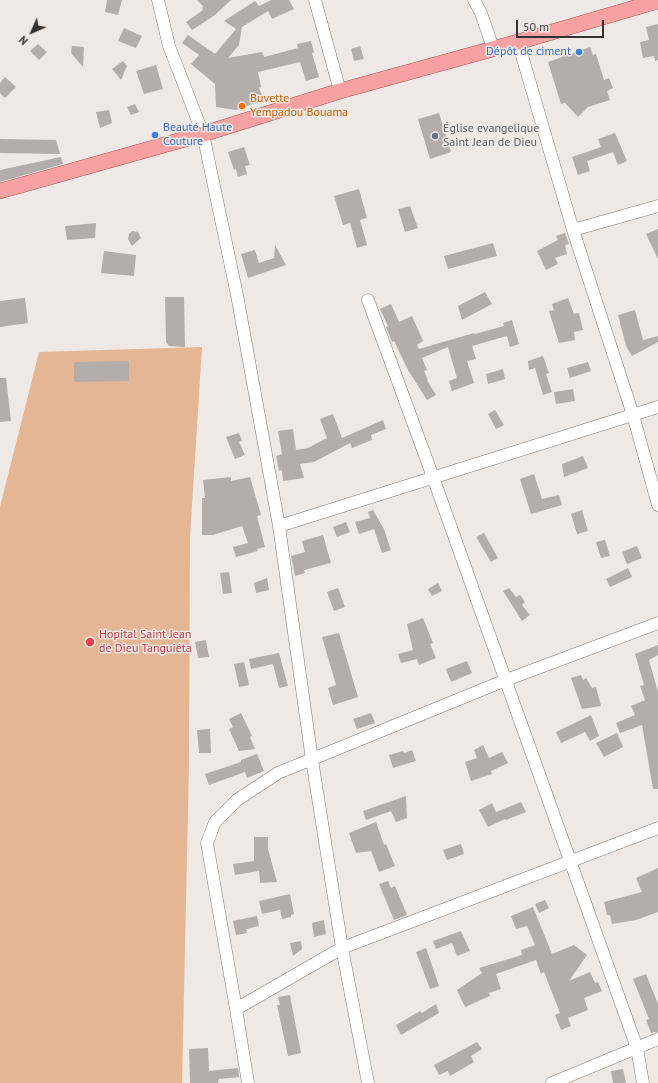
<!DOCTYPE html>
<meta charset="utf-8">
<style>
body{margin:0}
#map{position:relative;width:658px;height:1083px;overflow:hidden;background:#eee9e5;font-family:"PT Sans",sans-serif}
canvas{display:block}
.north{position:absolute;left:12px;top:12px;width:40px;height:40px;-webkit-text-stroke:3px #eee9e5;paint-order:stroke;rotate:225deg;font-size:11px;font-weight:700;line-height:16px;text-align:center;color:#353332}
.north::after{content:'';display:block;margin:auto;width:14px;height:18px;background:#353332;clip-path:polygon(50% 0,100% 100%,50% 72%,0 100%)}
.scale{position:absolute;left:516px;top:20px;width:88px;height:18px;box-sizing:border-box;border:2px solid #353332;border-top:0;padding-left:5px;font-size:12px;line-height:14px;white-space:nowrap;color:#353332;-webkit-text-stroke:3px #eee9e5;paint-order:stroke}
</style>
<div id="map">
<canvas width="658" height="1083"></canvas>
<div class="north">N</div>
<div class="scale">50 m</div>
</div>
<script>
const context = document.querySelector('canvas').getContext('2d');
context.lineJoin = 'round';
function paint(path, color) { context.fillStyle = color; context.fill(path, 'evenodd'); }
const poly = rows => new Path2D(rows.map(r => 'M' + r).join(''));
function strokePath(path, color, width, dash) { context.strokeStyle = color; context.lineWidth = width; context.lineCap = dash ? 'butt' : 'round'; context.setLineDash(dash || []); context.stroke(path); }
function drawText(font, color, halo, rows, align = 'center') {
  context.font = font + ' "PT Sans",sans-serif'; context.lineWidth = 3; context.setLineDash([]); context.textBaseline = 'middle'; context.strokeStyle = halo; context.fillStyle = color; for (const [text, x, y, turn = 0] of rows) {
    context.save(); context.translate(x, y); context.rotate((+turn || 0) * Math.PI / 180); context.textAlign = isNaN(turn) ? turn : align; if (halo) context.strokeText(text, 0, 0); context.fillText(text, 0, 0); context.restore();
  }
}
const green = poly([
 [202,347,190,537,189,765,182,1083,0,1083,0,507,39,352]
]);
const building = poly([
 [107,0,122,0,118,15,105,12],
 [197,0,231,0,215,15,192,30,186,22,203,10,202,8,203,6],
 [271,0,289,0,294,9,272,19,268,11,242,27,239,45,228,58,262,52,264,57,298,48,297,44,311,41,314,52,312,53,319,77,306,81,300,62,258,72,261,87,259,88,264,100,236,110,216,107,215,84,191,64,199,55,182,43,188,35,215,54,236,29,224,21,255,1,259,6],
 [658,24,658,60,655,61,654,56,643,58,640,42,649,40,646,27],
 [124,28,142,36,136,48,118,41],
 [38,44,47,52,39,60,30,51],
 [72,46,84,47,83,67,71,53],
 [360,46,364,59,354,61,351,49],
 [590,47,593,55,596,54,604,80,609,78,613,88,607,91,610,100,588,107,578,117,565,103,561,104,548,62],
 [123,61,127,66,121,80,112,69],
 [156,65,163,89,144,94,136,71],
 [5,77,16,87,5,98,0,93,0,83],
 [135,104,139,112,131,115,127,107],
 [109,110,112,123,100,128,96,112],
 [439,113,451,152,430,159,418,119],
 [615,133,627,161,618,165,613,152,587,161,590,171,578,175,572,157,601,147,598,139],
 [0,139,56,140,60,154,0,153],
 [244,147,250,165,245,166,247,174,238,177,236,169,234,170,228,152],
 [61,157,63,164,0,182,0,170],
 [359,189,367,218,360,220,367,245,357,248,350,223,343,225,334,196],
 [410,206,418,228,405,232,398,209],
 [96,223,95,238,67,240,65,226],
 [658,229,658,259,646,234],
 [132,231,138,232,141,238,132,246,128,239,129,234],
 [565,233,569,244,565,245,567,254,555,258,558,264,546,270,537,251,558,240,556,236],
 [493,243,497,256,448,269,444,256],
 [275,245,286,265,248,278,241,254,255,250,259,263,274,258],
 [104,251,136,255,134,276,101,273],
 [485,292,492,304,462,320,458,306],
 [165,297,184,297,185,347,169,346,166,342],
 [25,298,28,323,0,327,0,301],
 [568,298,574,314,579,313,583,330,574,332,575,340,559,343,549,311,554,310,552,304],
 [391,304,399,322,412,316,423,341,417,345,419,349,474,333,475,334,504,326,503,323,512,320,519,344,510,347,507,336,472,346,476,359,467,361,474,383,452,391,449,381,457,378,448,347,422,358,427,370,424,371,428,380,427,380,436,395,427,400,408,370,394,341,392,342,386,327,388,326,380,309],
 [635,310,643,340,658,336,658,342,632,356,626,346,618,315],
 [543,356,549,373,546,374,552,392,543,395,535,368,529,370,528,361],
 [129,361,129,381,74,382,74,362],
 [588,362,591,371,570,378,567,368],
 [503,369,505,379,488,384,486,374],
 [0,378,6,378,11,421,0,422],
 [573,389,575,401,556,404,554,392],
 [495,410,504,425,496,429,488,414],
 [333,414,342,438,383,420,386,429,371,435,372,440,352,448,350,443,314,462,300,464,304,478,283,481,282,470,279,471,276,456,282,454,278,431,293,429,296,450,308,448,327,438,320,419],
 [239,433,242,441,239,442,245,455,235,459,226,437],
 [583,456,588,468,564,477,562,464],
 [534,474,542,499,559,495,562,505,531,514,520,479],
 [231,477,231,481,250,477,261,515,257,516,265,547,257,549,258,551,236,557,233,547,248,543,242,526,213,535,202,535,202,498,205,498,203,480],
 [373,510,384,529,391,550,382,553,374,529,359,534,355,522,370,518,368,512],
 [582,510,588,531,577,534,571,514],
 [346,522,350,532,337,537,333,527],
 [484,533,498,558,491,562,476,537],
 [323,535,331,563,304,570,305,573,295,576,291,556,305,552,302,541],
 [605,540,610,556,601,558,596,542],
 [637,546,642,558,627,564,622,552],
 [628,568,632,577,610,587,606,579],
 [229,572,232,593,223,594,220,573],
 [267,578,269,590,256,593,254,583],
 [438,583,442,591,432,596,428,589],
 [338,588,345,607,334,611,327,592],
 [509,588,516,597,520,595,525,602,522,605,530,615,522,621,503,591],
 [423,618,433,643,430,644,436,658,419,665,417,659,401,663,398,654,413,650,407,624],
 [339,633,358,697,333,705,328,688,336,685,322,637],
 [206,640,209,657,198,658,195,642],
 [658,645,658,655,649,660,658,692,658,789,653,789,642,725,620,733,616,723,635,715,631,706,645,700,640,686,644,685,635,654],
 [279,653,288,686,279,688,273,664,251,669,249,659],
 [467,661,472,673,451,682,446,669],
 [244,662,249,685,239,687,234,664],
 [581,675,583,680,586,678,592,688,596,687,601,706,582,709,571,678],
 [241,713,252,736,250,737,255,749,239,751,229,729,233,727,229,719],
 [371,713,375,723,357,729,353,719],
 [591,715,599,736,590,741,585,732,561,743,556,732],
 [210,729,211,753,199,753,197,730],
 [617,733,623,747,604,757,596,743],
 [483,745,489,758,502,752,508,763,491,771,492,774,471,781,465,762,477,758,474,750],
 [412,750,416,761,393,768,389,755,403,751,404,753],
 [257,754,264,771,247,778,245,772,209,785,205,774,241,762,241,760],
 [406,796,407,818,396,822,391,811,366,820,363,811],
 [521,802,526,812,506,820,505,819,488,827,479,810,492,803,496,812],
 [376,822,384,845,386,844,395,866,379,872,371,851,356,853,349,833],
 [254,837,268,837,268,849,277,882,260,883,259,871,235,875,233,864,254,861],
 [461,844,464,854,447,860,443,850],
 [658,868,658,912,636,920,612,924,610,915,607,915,604,902,642,892,636,878],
 [388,881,391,888,395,886,407,915,394,920,379,884],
 [290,894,294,914,291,915,291,917,282,919,280,910,262,914,259,901],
 [545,900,549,908,539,913,535,904],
 [533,907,552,954,574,945,587,955,569,981,590,972,595,983,598,982,602,991,584,998,588,1010,568,1018,571,1026,561,1030,555,1015,560,1013,544,972,541,974,536,960,496,974,501,989,489,993,490,996,465,1007,457,990,482,973,479,968,522,955,521,950,535,945,527,926,516,929,511,916],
 [257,916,259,926,246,929,247,933,236,935,233,921],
 [324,920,326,934,314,937,312,923],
 [461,931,470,951,457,956,452,943,436,949,433,941],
 [301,941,302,949,293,956,290,943],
 [426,948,439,986,430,989,416,952],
 [646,974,658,1004,658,1032,654,1032,651,1033,646,1020,649,1019,633,979],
 [290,995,301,1053,288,1056,277,1005,280,1005,278,997],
 [436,1004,439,1013,401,1035,396,1025,420,1011,422,1013],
 [477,1042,482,1049,471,1056,474,1062,450,1076,448,1071,439,1075,434,1065],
 [208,1048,209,1071,238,1068,239,1077,219,1079,218,1083,190,1083,189,1049],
 [623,1069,626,1083,613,1083,611,1071]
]);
const minor = poly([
 [158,0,169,46,203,134,237,295,279,526,312,760,342,948,368,1083],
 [315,0,340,91],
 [474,0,481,13,493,48],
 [518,42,573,230,633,415,658,505],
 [573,230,658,206],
 [368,300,433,477,637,1048,643,1083],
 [279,526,658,407],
 [236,1009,207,843,215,822,237,800,278,773,506,680,658,623],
 [248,1083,236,1009,342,948,658,828],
 [552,1083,658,1039]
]);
const major = poly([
 [0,191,203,134,340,91,518,42,658,1]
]);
const markers = [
 [579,52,4,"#3f7fe0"],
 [242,106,4,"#e8710a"],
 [155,135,4,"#3f7fe0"],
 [435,136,4,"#6b7280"],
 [90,642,5,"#e0444e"]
];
const shopNames = [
 ["Dépôt de ciment",571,52],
 ["Beauté Haute",163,128,"left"],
 ["Couture",163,142,"left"]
];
const foodNames = [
 ["Buvette",250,99],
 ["Yempadou Bouama",250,113]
];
const worshipNames = [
 ["Église evangelique",443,129],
 ["Saint Jean de Dieu",443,143]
];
const healthNames = [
 ["Hopital Saint Jean",99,635],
 ["de Dieu Tanguiéta",99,649]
];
paint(green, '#e5b693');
paint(building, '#b3aeab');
strokePath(minor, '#7e7a77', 13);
strokePath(major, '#af5254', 16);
strokePath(minor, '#fff', 12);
strokePath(major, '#f7a1a3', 15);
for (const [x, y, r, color] of markers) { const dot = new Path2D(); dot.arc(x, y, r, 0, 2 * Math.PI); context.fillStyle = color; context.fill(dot); strokePath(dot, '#eee9e5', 1.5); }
drawText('12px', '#366cbe', '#eee9e5', shopNames, 'right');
drawText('12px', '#c56008', '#eee9e5', foodNames, 'left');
drawText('12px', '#5b616d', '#eee9e5', worshipNames, 'left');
drawText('12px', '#be3a42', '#eee9e5', healthNames, 'left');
</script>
